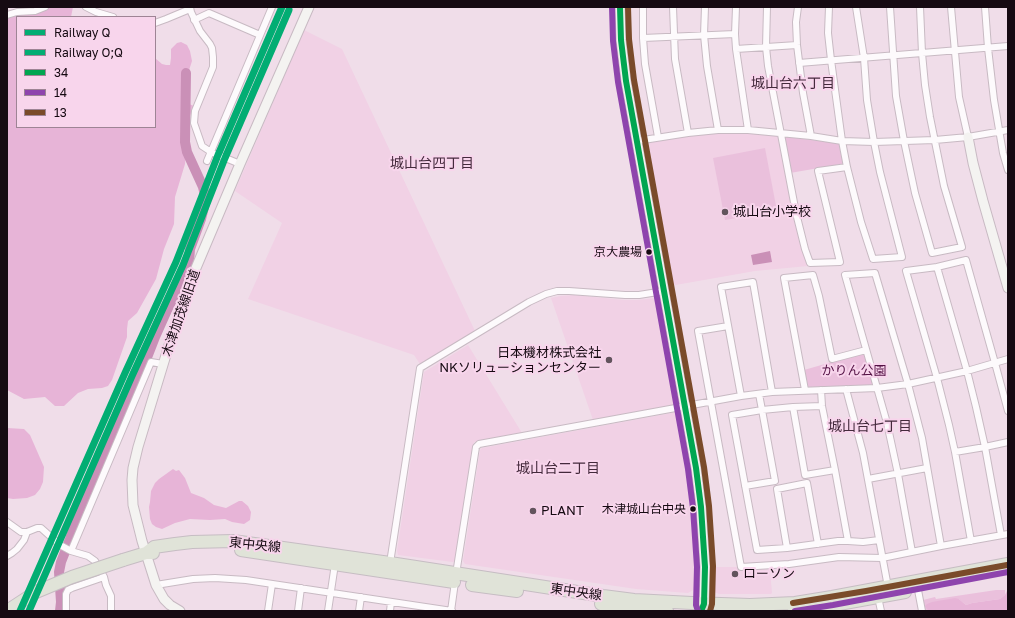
<!DOCTYPE html>
<meta charset="utf-8">
<style>
body{margin:0}
#map{position:relative;width:1015px;height:618px;overflow:hidden;background:#f0dde9;font-family:"Golos Text",sans-serif}
canvas{display:block}
.frame{position:absolute;inset:0;border:8px solid #160a12;pointer-events:none}
.legend{position:absolute;left:16px;top:16px;width:140px;height:112px;box-sizing:border-box;background:#f8d5ec;border:1px solid #9e8495;margin:0;padding:5px 7px;list-style:none;font-size:12px;color:#160a12}
.legend li{display:flex;align-items:center;gap:8px;height:20px}
.legend b{width:20px;border:1px solid #9e8495}
</style>
<div id="map">
<canvas width="1015" height="618"></canvas>
<div class="frame"></div>
<ul class="legend">
<li><b style="height:5px;background:#02ad73"></b>Railway Q</li>
<li><b style="height:5px;background:#02ad73"></b>Railway O;Q</li>
<li><b style="height:5px;background:#00a651"></b>34</li>
<li><b style="height:5px;background:#8e44ad"></b>14</li>
<li><b style="height:5px;background:#7a4b2a"></b>13</li>
</ul>
</div>
<script>
const context = document.querySelector('canvas').getContext('2d');
context.lineJoin = 'round';
function paint(path, color) { context.fillStyle = color; context.fill(path, 'evenodd'); }
const poly = rows => new Path2D(rows.map(r => 'M' + r).join(''));
function strokePath(path, color, width, dash) { context.strokeStyle = color; context.lineWidth = width; context.lineCap = dash ? 'butt' : 'round'; context.setLineDash(dash || []); context.stroke(path); }
function drawText(font, color, halo, rows, align = 'center') {
  context.font = font + ' "Golos Text","Noto Sans JP",sans-serif'; context.lineWidth = 4; context.setLineDash([]); context.textBaseline = 'middle'; context.strokeStyle = halo; context.fillStyle = color; for (const [text, x, y, turn = 0] of rows) {
    context.save(); context.translate(x, y); context.rotate((+turn || 0) * Math.PI / 180); context.textAlign = isNaN(turn) ? turn : align; if (halo) context.strokeText(text, 0, 0); context.fillText(text, 0, 0); context.restore();
  }
}
const built = poly([
 [304,30,342,49,475,331,422,364,420,364,414,355,248,299,282,223,235,191],
 [719,133,749,133,777,136,778,137,791,200,796,223,808,266,755,271,670,286,645,145,647,143,666,139,688,136],
 [574,295,624,300,637,300,656,298,659,300,678,403,676,405,593,420,551,298,560,296],
 [468,345,522,433,474,442,457,560,453,562,398,555,397,551,424,372],
 [677,412,680,414,692,493,693,533,697,588,688,593,636,589,465,564,463,561,480,450,482,448],
 [713,567,737,567,738,570,770,569,772,593,771,594,719,594,712,591]
]);
const green = poly([
 [786,137,838,143,840,145,844,161,842,164,790,173,784,139],
 [765,148,777,211,725,220,713,158],
 [863,353,865,355,873,382,871,385,846,386,809,387,806,384,804,370],
 [996,590,1005,590,1005,595,1000,599,972,603,966,605,959,599,926,606,928,611,925,611,923,600,935,597,936,599]
]);
const forest = poly([
 [48,7,73,7,71,17,17,17,17,127,155,127,155,58,162,64,166,65,170,65,171,58,171,49,177,43,181,42,187,45,190,51,192,61,183,89,185,97,189,104,194,106,189,118,185,164,175,197,174,224,164,249,156,279,137,313,128,321,127,329,127,337,112,380,108,386,102,388,88,389,78,393,64,406,55,406,45,397,24,399,7,390,7,18],
 [7,428,24,429,30,435,44,467,43,482,40,489,35,495,27,498,13,499,7,498],
 [173,469,176,471,179,470,185,478,191,493,204,498,214,505,226,508,239,501,242,501,248,506,251,512,250,520,244,524,232,522,225,519,210,520,190,519,175,523,162,529,156,527,152,524,150,519,149,507,150,502,151,491,155,483,159,479],
 [1008,590,1008,611,928,611,925,606,927,604,932,602,955,598,959,599,966,605,972,603,1000,599,1005,595,1007,591]
]);
const water = poly([
 [770,251,772,262,753,265,751,255]
]);
const river = poly([
 [60,611,61,602,59,572,61,562,70,539,77,519,95,479,125,406,148,355,155,337,168,308,183,279,189,263,190,249,201,219,206,199,203,187,187,152,185,142,186,73]
]);
const street = poly([
 [86,7,96,12,113,17],
 [190,7,191,12,200,31,210,44,212,48,213,57,213,67,195,111,194,123,202,146,211,152,240,164],
 [643,7,643,38,645,64,658,137],
 [673,7,675,59,688,133],
 [705,7,704,35,707,66,718,130],
 [736,7,735,34,736,49,748,130],
 [767,7,766,47,768,66,796,213,805,249,810,263,840,262,818,171,847,167],
 [798,7,796,22,797,45,803,93,811,136],
 [829,7,828,33,831,60,842,141,847,167,861,222,873,259,902,257,880,172,874,142,867,100,864,58,856,7],
 [890,7,896,96,904,141,915,193,932,253,962,247,944,186,930,117,925,85,922,53,920,7],
 [951,7,959,97,968,137],
 [985,7,988,48,994,100,1003,153,1008,170],
 [7,15,17,12,35,11,45,7],
 [194,20,209,13,260,35],
 [155,23,166,19,190,9],
 [643,38,735,34],
 [736,49,797,45],
 [799,63,1008,46],
 [637,141,688,133,718,130,748,130,811,136,842,141,874,142,935,140,968,137,1008,130],
 [207,161,272,7],
 [937,267,967,371,976,407,985,447,1001,535],
 [728,326,698,331,741,567,789,564,839,557,882,558,941,546,1008,534],
 [846,389,863,453,888,587],
 [805,390,784,278,813,275,819,296,832,359,866,350],
 [759,394,762,410,732,415,757,550,787,548,838,541,848,541,835,470,822,406,821,390],
 [741,396,721,287,753,282,772,392],
 [822,406,793,407,805,475,835,470],
 [955,452,985,447,1008,442],
 [868,479,927,468],
 [745,486,775,481,762,410,793,407],
 [7,522,21,532,27,532,37,528,41,528,60,545,71,551,88,556,95,561,104,577,106,585,111,596,111,611],
 [848,541,863,542,879,540],
 [971,541,955,452,949,425,937,378,906,271,937,267,966,260,995,363,1008,411],
 [787,548,777,489,807,483,818,544],
 [71,551,151,362,163,364],
 [912,552,898,474,887,423,845,275,875,273,908,384,922,438,941,546],
 [7,556,12,553,17,549,24,540,27,532],
 [390,563,420,368,529,302,546,294,557,291,569,291,625,295,639,295,664,291],
 [456,574,476,447,479,444,741,396,772,392,877,388,908,384,967,371,1008,359],
 [156,585,193,579,215,578,246,580,452,611],
 [918,590,922,611],
 [878,597,881,611],
 [66,611,66,594,68,590,72,588,104,577],
 [268,611,272,584],
 [298,611,301,588],
 [328,611,335,564],
 [359,611,361,597],
 [390,611,391,602],
 [451,611,455,582]
]);
const secondary = poly([
 [620,7,621,40,626,81,696,468,701,507,705,567,704,604],
 [968,137,973,163,983,201,1008,288],
 [180,611,170,605,164,599,156,585,142,541,133,505,132,480,133,468,138,447,173,332,193,275,240,164,309,7]
]);
const highway = poly([
 [241,550,454,582],
 [146,553,154,547,175,544,192,542,233,541,390,563,603,596,634,600,692,603,750,605,795,603,832,597,1008,564],
 [123,560,146,553,153,553],
 [472,585,517,591],
 [601,604,629,608,667,611],
 [794,611,817,608,905,592]
]);
const highwayBridge = poly([
 [7,611,36,592,72,577,123,560]
]);
const bus1 = poly([
 [620,7,621,40,626,81,696,468,701,507,705,567,704,604,701,611]
]);
const bus2 = poly([
 [612,7,613,41,618,82,688,469,693,508,697,567,696,605,698,611],
 [795,611,833,605,1008,572]
]);
const bus3 = poly([
 [628,7,629,39,634,80,704,467,709,506,713,566,712,604,710,611],
 [793,603,866,591,1007,565]
]);
const rail1 = poly([
 [20,611,125,373,176,262,218,155,282,7]
]);
const rail2 = poly([
 [29,611,132,376,183,265,225,158,289,10]
]);
const markers = [
 [725,212,4,"#62545d"],
 [649,252,3.5,"#160a12"],
 [609,360,4,"#62545d"],
 [693,509,3.5,"#160a12"],
 [533,511,4,"#62545d"],
 [735,574,4,"#62545d"]
];
const busNames = [
 ["京大農場",642,252],
 ["木津城山台中央",686,509]
];
const poiNames = [
 ["城山台小学校",733,212],
 ["日本機材株式会社",601,353,"right"],
 ["NKソリューションセンター",601,368,"right"],
 ["PLANT",541,511],
 ["ローソン",743,574]
];
const streetNames = [
 ["木津加茂線旧道",181,313,-71],
 ["東中央線",255,545,6],
 ["東中央線",576,592,8]
];
const parkNames = [
 ["かりん公園",854,371]
];
const neighbourhoodNames = [
 ["城山台六丁目",793,84],
 ["城山台四丁目",432,164],
 ["城山台七丁目",870,427],
 ["城山台二丁目",558,469]
];
paint(built, '#f1d1e5');
paint(green, '#eac0dc');
paint(forest, '#e7b4d7');
paint(water, '#ca90b7');
strokePath(river, '#ca90b7', 10);
strokePath(street, '#c8bac3', 8);
strokePath(secondary, '#c8bac3', 11);
strokePath(highway, '#c6bdc3', 14);
strokePath(street, '#fdfafc', 6);
strokePath(secondary, '#f4f3f1', 9);
strokePath(highway, '#e0e3d8', 12);
strokePath(highwayBridge, '#c6bdc3', 14, []);
strokePath(highwayBridge, '#e0e3d8', 12);
strokePath(bus1, '#00a651', 6);
strokePath(bus2, '#8e44ad', 6);
strokePath(bus3, '#7a4b2a', 6);
strokePath(rail1, '#02ad73', 7);
strokePath(rail2, '#02ad73', 7);
for (const [x, y, r, color] of markers) { const dot = new Path2D(); dot.arc(x, y, r, 0, 2 * Math.PI); context.fillStyle = color; context.fill(dot); strokePath(dot, '#f8d5ec', 1.5); }
drawText('12px', '#160a12', '#f8d5ec', busNames, 'right');
drawText('13px', '#160a12', '#f8d5ec', poiNames, 'left');
drawText('13px', '#160a12', '#f8d5ec', streetNames);
drawText('13px', '#541145', '#f8d5ec', parkNames);
drawText('14px', '#442a3c', '#f8d5ec', neighbourhoodNames);
</script>
